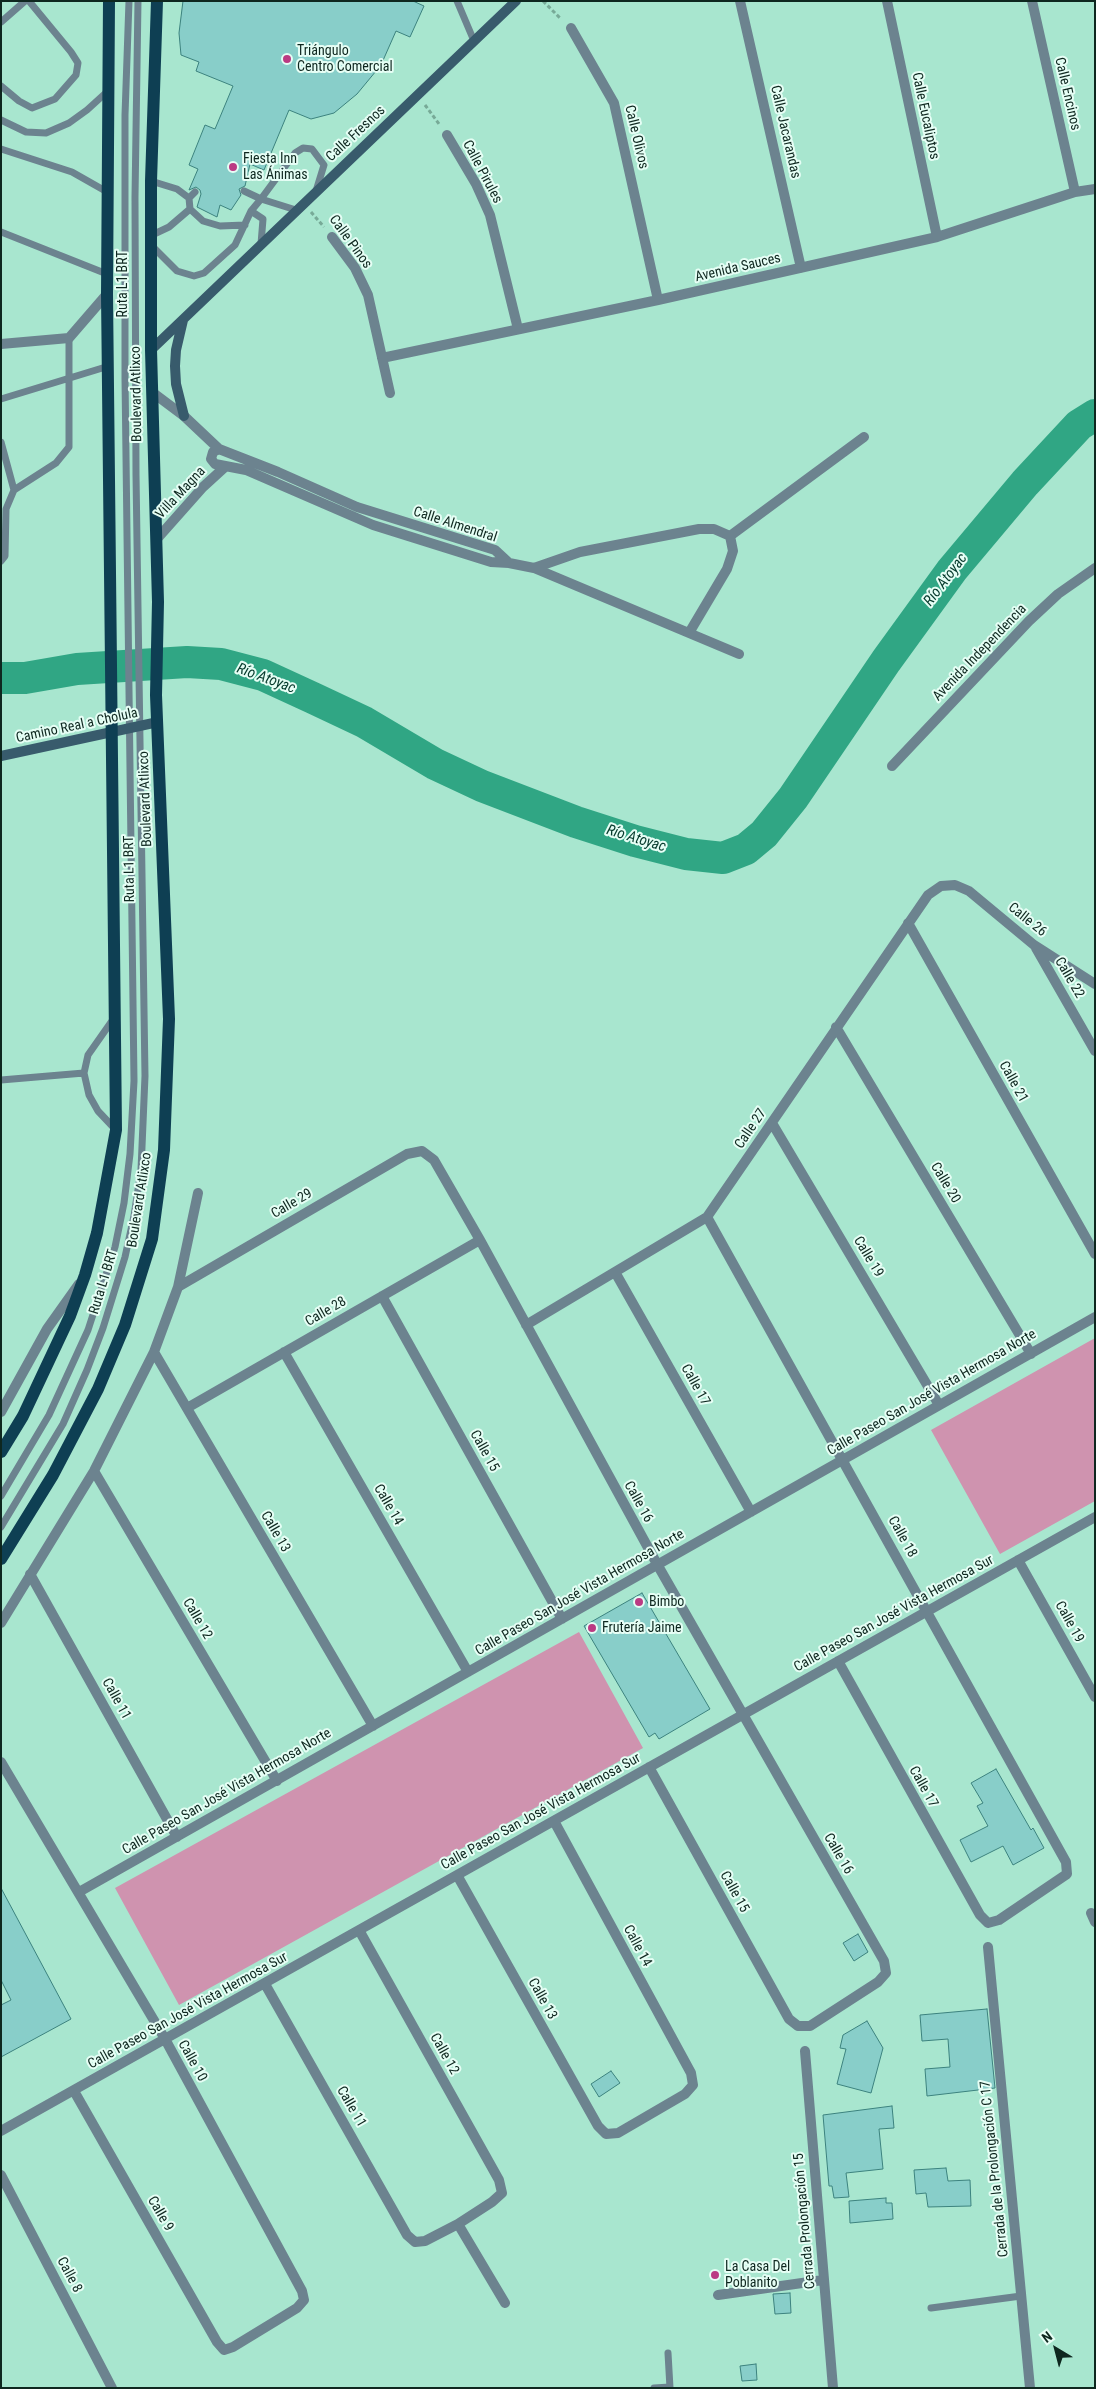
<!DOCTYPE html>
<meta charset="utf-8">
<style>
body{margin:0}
#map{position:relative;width:1096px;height:2389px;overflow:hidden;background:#a8e6cf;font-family:"Roboto Condensed",sans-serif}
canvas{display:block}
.frame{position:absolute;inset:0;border:2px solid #0e271f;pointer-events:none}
.north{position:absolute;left:1031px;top:2324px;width:50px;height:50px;-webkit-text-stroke:4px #e6fef5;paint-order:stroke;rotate:323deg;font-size:14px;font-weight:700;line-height:20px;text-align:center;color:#0e271f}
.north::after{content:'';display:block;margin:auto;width:18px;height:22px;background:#0e271f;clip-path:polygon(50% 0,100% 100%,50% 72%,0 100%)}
</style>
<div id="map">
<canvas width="1096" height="2389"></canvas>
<div class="frame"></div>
<div class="north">N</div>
</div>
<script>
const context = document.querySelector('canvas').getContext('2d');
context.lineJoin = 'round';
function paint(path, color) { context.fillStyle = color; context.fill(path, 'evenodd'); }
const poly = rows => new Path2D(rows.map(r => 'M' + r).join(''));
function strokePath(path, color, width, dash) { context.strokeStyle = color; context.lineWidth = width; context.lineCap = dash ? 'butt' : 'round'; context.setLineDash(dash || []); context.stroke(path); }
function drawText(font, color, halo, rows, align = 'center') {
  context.font = font + ' "Roboto Condensed",sans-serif'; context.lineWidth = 4; context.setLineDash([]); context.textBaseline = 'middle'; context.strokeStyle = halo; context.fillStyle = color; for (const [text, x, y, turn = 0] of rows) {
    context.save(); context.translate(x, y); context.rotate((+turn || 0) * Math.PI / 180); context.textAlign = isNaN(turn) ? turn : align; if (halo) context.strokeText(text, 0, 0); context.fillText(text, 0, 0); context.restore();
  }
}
const green = poly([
 [1095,1338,1095,1501,1000,1554,931,1430],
 [579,1632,643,1748,179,2005,115,1888]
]);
const river = poly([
 [1,678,25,678,77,669,187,662,221,664,263,675,313,698,364,722,435,764,482,786,576,822,635,841,686,854,723,858,746,849,764,834,793,798,886,661,952,570,1025,483,1079,425,1095,415]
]);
const building = poly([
 [183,1,413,1,424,6,410,37,396,31,381,65,357,94,334,113,311,119,289,110,264,170,250,164,245,186,239,189,241,195,231,210,220,205,217,217,197,207,201,194,200,190,196,187,189,190,198,169,189,165,205,125,215,129,233,86,196,71,199,62,181,55,179,33,183,1],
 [642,1593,710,1709,659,1739,655,1733,649,1737,584,1626,642,1593],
 [996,1769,1031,1830,1033,1828,1044,1848,1013,1865,1003,1846,971,1862,960,1840,988,1826,977,1806,983,1803,971,1783,996,1769],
 [1,1888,71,2019,1,2057,1,2005,11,2000,1,1980,1,1888],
 [858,1934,868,1952,854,1961,843,1943,858,1934],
 [987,2009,995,2088,927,2096,925,2069,950,2067,948,2039,922,2041,920,2015,987,2009],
 [867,2021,883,2048,871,2093,837,2084,846,2049,840,2048,843,2035,867,2021],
 [611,2071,620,2083,599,2097,591,2084,611,2071],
 [892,2106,894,2128,879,2129,883,2169,846,2173,849,2197,834,2198,832,2186,829,2186,823,2115,892,2106],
 [946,2168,948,2181,970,2180,971,2206,928,2207,926,2193,916,2194,914,2170,946,2168],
 [886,2198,886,2203,892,2203,893,2219,850,2223,849,2201,886,2198],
 [790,2293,791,2313,775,2314,773,2294,790,2293],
 [756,2364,757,2380,742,2381,740,2366,756,2364]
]);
const path = poly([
 [543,1,561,19],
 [425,105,439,124],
 [311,212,324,227]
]);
const service = poly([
 [457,1,474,41],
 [1,22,25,1],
 [1,86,19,101,32,108,55,99,76,75,78,63,71,52,29,1],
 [1,120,26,132,46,133,69,123,87,110,109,90],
 [1,149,72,172,109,193],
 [151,181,177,189,189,198],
 [244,191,261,199,251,211],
 [195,192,189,198,190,209,203,221,220,226,245,225],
 [296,210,261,199,295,153,303,148,312,149,324,165,316,191],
 [1,232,107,274],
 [152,235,169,227,190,209],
 [152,246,177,271,194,276,204,273,235,245,251,211,263,219,261,244],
 [1,399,109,366],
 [1,442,14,490],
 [1,561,5,556,6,509,14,490,56,463,69,447,69,338],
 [114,1018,88,1055,84,1073,89,1095,98,1111,115,1129],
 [1,1080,84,1073],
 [1,1496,49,1415,88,1330,115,1247,124,1203,130,1154,134,1081,125,378,125,115,129,1],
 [1,1527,63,1424,87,1370,103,1328,125,1257,134,1216,141,1170,145,1076,136,474,135,197,138,1],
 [931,2308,1021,2296],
 [668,2353,670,2388],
 [654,2388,670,2387]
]);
const minor = poly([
 [740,1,801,268],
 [887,1,937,237],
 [1032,1,1075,192],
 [571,28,614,103,658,300],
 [447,135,476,184,490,215,518,329],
 [332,237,355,268,368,295,390,393],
 [1,344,69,338,107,294],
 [382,358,658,300,937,237,1075,192,1095,189],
 [152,392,184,416,219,449,278,472,357,507,495,550,509,563],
 [219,449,213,452,211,459,215,464,246,470,373,525,491,562,509,563,534,568,739,654],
 [730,536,864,437],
 [156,540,203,487,226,466],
 [534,568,580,552,699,529,714,529,730,536],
 [689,633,727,569,733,551,730,536],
 [892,766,1029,621,1058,594,1095,568],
 [908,923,1095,1254],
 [1036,948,1095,1051],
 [836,1027,1031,1354],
 [772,1123,939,1405],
 [707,1217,1066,1862,1067,1874,999,1920,988,1923,980,1915,838,1661],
 [615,1272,751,1512],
 [178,1287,407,1154,422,1151,434,1160,480,1240,657,1564,884,1961,886,1973,878,1982,810,2026,798,2026,789,2019,649,1767],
 [382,1296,562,1619],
 [526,1325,707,1217,928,895,941,886,955,885,969,891,1034,945,1095,984],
 [154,1352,373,1726],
 [284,1352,468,1672],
 [187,1408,480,1240],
 [1,1412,47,1329,79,1284],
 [94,1471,277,1781],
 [1018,1560,1095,1697],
 [30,1574,177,1837],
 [1,1623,94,1471,154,1352,178,1287,198,1193],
 [1,1762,165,2039,302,2291,304,2300,297,2308,233,2347,224,2350,217,2342,74,2091],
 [457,1875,598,2126,606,2134,618,2133,685,2094,693,2085,691,2073,554,1821],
 [79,1892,1095,1317],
 [1091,1913,1095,1922],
 [988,1947,1030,2388],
 [265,1984,407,2235,415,2242,425,2241,458,2224,492,2202,502,2193,499,2180,359,1930],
 [805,2051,833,2388],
 [1,2131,1095,1517],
 [1,2175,112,2388],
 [458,2224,505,2303],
 [718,2295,823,2280]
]);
const secondary = poly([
 [183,320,176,350,175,366,176,384,184,416],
 [151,350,516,1],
 [1,756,158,722]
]);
const primary = poly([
 [1,1452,23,1416,70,1316,85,1275,97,1233,116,1130,107,294,109,1],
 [1,1559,53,1475,98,1389,125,1325,152,1239,164,1150,169,1019,156,695,158,602,151,350,151,181,157,1]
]);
const markers = [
 [287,59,5,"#bb3a83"],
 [233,167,5,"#bb3a83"],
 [639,1602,5,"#bb3a83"],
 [592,1628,5,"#bb3a83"],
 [715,2275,5,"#bb3a83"]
];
const poiNames = [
 ["Triángulo",297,51],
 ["Centro Comercial",297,67],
 ["Fiesta Inn",243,159],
 ["Las Ánimas",243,175],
 ["Bimbo",649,1602],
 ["Frutería Jaime",602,1628],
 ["La Casa Del",725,2267],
 ["Poblanito",725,2283]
];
const streetNames = [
 ["Calle Encinos",1067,94,77],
 ["Calle Eucaliptos",925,116,78],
 ["Calle Jacarandas",785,132,77],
 ["Calle Fresnos",356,134,-43],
 ["Calle Olivos",636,137,77],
 ["Calle Pirules",482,172,62],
 ["Calle Pinos",350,242,54],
 ["Avenida Sauces",738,268,-13],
 ["Ruta L1 BRT",123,284,-90],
 ["Boulevard Atlixco",137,394,-91],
 ["Villa Magna",181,493,-47],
 ["Calle Almendral",455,525,18],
 ["Avenida Independencia",980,653,-46],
 ["Camino Real a Cholula",77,726,-12],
 ["Boulevard Atlixco",146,799,-92],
 ["Ruta L1 BRT",130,869,-91],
 ["Calle 26",1027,920,39],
 ["Calle 22",1069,978,60],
 ["Calle 21",1013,1082,61],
 ["Calle 27",751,1129,-56],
 ["Calle 20",945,1183,59],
 ["Boulevard Atlixco",140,1200,-81],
 ["Calle 29",292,1204,-30],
 ["Calle 19",868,1257,59],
 ["Ruta L1 BRT",104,1282,-73],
 ["Calle 28",326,1312,-30],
 ["Calle 17",695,1385,61],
 ["Calle Paseo San José Vista Hermosa Norte",932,1393,-30],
 ["Calle 15",484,1451,61],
 ["Calle 16",638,1502,61],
 ["Calle 14",388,1505,60],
 ["Calle 13",275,1532,60],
 ["Calle 18",902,1537,61],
 ["Calle Paseo San José Vista Hermosa Norte",580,1593,-30],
 ["Calle Paseo San José Vista Hermosa Sur",894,1614,-29],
 ["Calle 12",197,1619,60],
 ["Calle 19",1069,1622,61],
 ["Calle 11",116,1699,61],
 ["Calle 17",923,1787,61],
 ["Calle Paseo San José Vista Hermosa Norte",227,1792,-30],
 ["Calle Paseo San José Vista Hermosa Sur",541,1812,-29],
 ["Calle 16",838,1854,60],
 ["Calle 15",734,1892,61],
 ["Calle 14",637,1946,62],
 ["Calle 13",542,1999,61],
 ["Calle Paseo San José Vista Hermosa Sur",188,2011,-29],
 ["Calle 12",444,2054,61],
 ["Calle 10",192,2061,61],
 ["Calle 11",351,2107,60],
 ["Cerrada de la Prolongación C 17",995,2169,-96],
 ["Calle 9",160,2214,60],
 ["Cerrada Prolongación 15",805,2221,-95],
 ["Calle 8",69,2275,62]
];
const waterNames = [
 ["Río Atoyac",946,580,-53],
 ["Río Atoyac",266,679,20],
 ["Río Atoyac",636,839,17]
];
paint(green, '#cf93af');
strokePath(river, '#30a684', 32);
paint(building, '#88cec9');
strokePath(building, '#3c827e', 1);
strokePath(path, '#77aa97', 3, [4, 2.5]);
strokePath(service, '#6c838f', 7);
strokePath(minor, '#6c838f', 10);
strokePath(secondary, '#385b6c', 10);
strokePath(primary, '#0e3f53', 12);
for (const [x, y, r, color] of markers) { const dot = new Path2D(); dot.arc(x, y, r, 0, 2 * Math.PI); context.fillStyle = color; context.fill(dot); strokePath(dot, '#e6fef5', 2); }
drawText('14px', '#0e271f', '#e6fef5', poiNames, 'left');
drawText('14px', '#0e271f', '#e6fef5', streetNames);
drawText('italic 15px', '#063a2c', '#e6fef5', waterNames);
</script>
